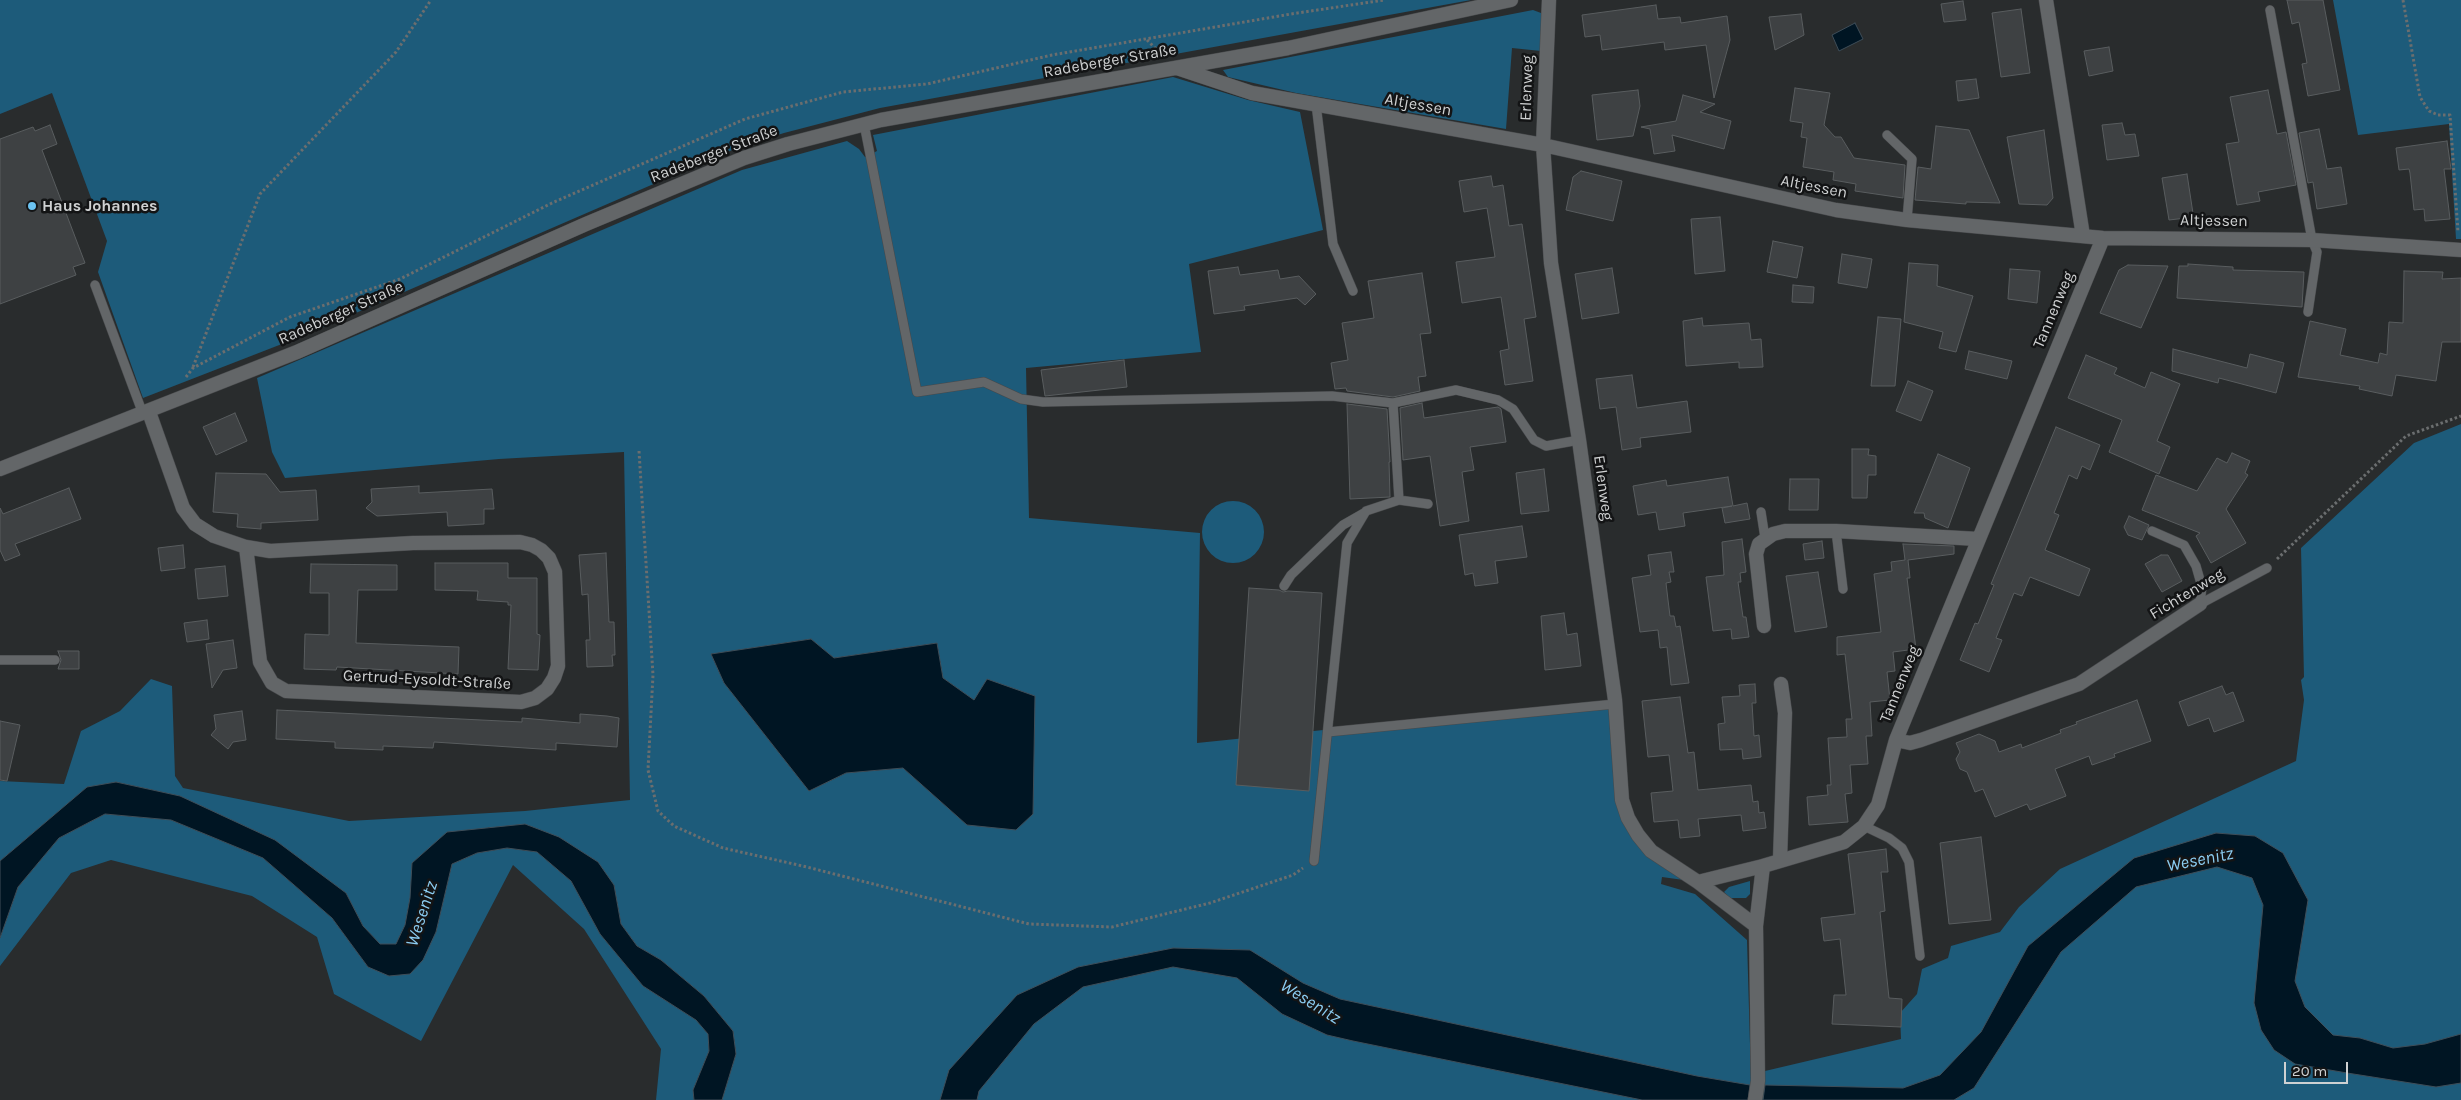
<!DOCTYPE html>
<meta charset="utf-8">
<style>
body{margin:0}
#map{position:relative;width:2461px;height:1100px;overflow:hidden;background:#292c2d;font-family:Karla,sans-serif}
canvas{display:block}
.scale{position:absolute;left:2284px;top:1062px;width:64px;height:22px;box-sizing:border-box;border:2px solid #cfd1d2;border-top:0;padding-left:6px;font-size:15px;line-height:18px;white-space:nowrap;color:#cfd1d2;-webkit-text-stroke:4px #131415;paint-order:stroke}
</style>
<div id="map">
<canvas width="2461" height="1100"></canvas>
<div class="scale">20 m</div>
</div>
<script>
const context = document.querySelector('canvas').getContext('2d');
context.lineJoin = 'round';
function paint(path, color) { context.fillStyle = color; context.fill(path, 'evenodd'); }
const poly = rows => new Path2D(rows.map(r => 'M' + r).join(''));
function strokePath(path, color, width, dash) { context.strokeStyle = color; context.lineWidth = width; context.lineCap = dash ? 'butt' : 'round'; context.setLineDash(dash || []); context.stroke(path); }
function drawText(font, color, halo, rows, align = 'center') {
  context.font = font + ' Karla,sans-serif'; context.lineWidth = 5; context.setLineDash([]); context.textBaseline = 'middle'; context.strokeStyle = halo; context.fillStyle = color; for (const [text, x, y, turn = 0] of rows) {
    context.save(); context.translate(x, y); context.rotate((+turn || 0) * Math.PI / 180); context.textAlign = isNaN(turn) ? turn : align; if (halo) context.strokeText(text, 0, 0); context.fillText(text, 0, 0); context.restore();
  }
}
const green = poly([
 [0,0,1471,0,880,108,784,133,739,147,305,335,143,398,98,272,107,241,52,93,0,114],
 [2333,0,2461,0,2461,239,2456,239,2449,124,2358,135],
 [1533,10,1541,13,1541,51,1512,48,1506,129,1296,93,1228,77,1223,70],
 [1173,77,1248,100,1300,112,1323,230,1189,264,1201,352,1026,368,1029,518,1200,533,1197,743,1615,700,1622,800,1638,835,1698,882,1662,877,1661,884,1695,894,1747,940,1751,1079,1765,1081,1765,1071,1901,1039,1900,1013,1917,994,1922,969,1948,958,1951,946,2000,932,2019,907,2060,869,2296,761,2304,700,2301,680,2304,677,2301,548,2414,443,2461,424,2461,1100,722,1100,736,1054,733,1031,704,996,661,960,637,946,621,924,614,885,489,827,410,898,405,925,396,944,380,944,363,926,346,893,180,796,116,782,87,788,0,861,0,781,64,784,81,731,120,711,151,679,172,686,175,776,183,788,349,821,525,811,630,800,624,452,499,459,285,478,272,452,257,378,742,170,847,141,859,149,865,157,877,151,873,135],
 [811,639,834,658,937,643,943,678,974,700,967,825,903,768,846,773,809,791,724,683,711,654],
 '1202 532a31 31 0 1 1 62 0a31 31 0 1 1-62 0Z',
 [105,814,171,820,263,858,332,918,368,967,436,932,452,864,477,853,507,848,537,852,571,881,600,934,643,986,696,1020,708,1034,709,1051,693,1090,694,1100,656,1100,661,1049,584,929,513,865,421,1041,334,994,317,937,252,896,111,860,71,873,0,966,0,938,18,887,59,838],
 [1750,881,1750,894,1746,898,1730,898,1724,892,1729,887]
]);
const water = poly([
 [1855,23,1863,39,1839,51,1832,35,1855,23],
 [811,639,834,658,937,643,943,678,974,700,987,679,1035,696,1033,814,1016,830,967,825,903,768,846,773,809,791,724,683,711,654,811,639],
 [116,782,180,796,275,840,346,893,363,926,380,944,396,944,405,925,410,898,412,863,447,832,525,824,559,837,598,862,614,885,621,924,637,946,661,960,704,996,733,1031,736,1054,722,1100,694,1100,693,1090,709,1051,708,1034,696,1020,643,986,600,934,571,881,537,852,507,848,477,853,452,864,436,932,423,960,410,974,389,976,368,967,332,918,263,858,171,820,105,814,59,838,18,887,0,938,0,861,87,787,116,782],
 [2216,833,2255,836,2283,853,2308,900,2295,981,2305,1007,2333,1035,2360,1038,2393,1048,2425,1044,2461,1034,2461,1083,2436,1087,2347,1073,2295,1064,2274,1050,2261,1030,2254,1003,2263,905,2252,878,2217,867,2136,887,2061,952,1974,1088,1954,1100,1763,1100,1765,1085,1903,1088,1940,1075,1981,1032,2028,946,2134,858,2216,833],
 [1173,948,1250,950,1303,983,1340,999,1697,1076,1750,1085,1748,1100,1642,1100,1353,1041,1327,1035,1282,1014,1237,978,1173,967,1083,987,1034,1024,979,1091,977,1100,940,1100,949,1070,1017,995,1078,967,1173,948]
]);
const building = poly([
 [2287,0,2323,0,2340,90,2308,96,2302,64,2307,63,2299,22,2292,24,2287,0],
 [1963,1,1966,20,1944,22,1941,4,1963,1],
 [1656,5,1658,19,1680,17,1681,23,1727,16,1730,40,1714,98,1706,45,1665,50,1664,42,1602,50,1600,35,1585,37,1582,15,1656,5],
 [2021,9,2030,73,2001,77,1992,13,2021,9],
 [1801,14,1804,35,1775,50,1769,17,1801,14],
 [2109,47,2113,71,2089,76,2084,51,2109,47],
 [1976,79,1979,98,1958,101,1956,81,1976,79],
 [1795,88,1830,93,1824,125,1835,137,1841,137,1854,158,1905,165,1903,198,1855,191,1856,184,1833,180,1834,172,1803,167,1807,138,1801,137,1803,123,1790,121,1795,88],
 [1638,90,1640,106,1633,136,1597,140,1592,95,1638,90],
 [2268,90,2277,134,2286,132,2296,185,2258,192,2260,201,2237,205,2226,144,2239,142,2230,97,2268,90],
 [1683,95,1715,104,1700,112,1731,121,1724,149,1672,135,1675,151,1654,154,1650,129,1641,127,1676,121,1683,95],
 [2122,123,2125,135,2135,134,2139,156,2107,160,2102,125,2122,123],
 [50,125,57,144,42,150,85,263,73,267,76,275,0,304,0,139,33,127,35,131,50,125],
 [1936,126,1969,130,2000,203,1966,202,1966,204,1915,200,1918,167,1931,169,1936,126],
 [2319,129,2327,169,2341,167,2347,204,2317,209,2313,182,2308,183,2299,133,2319,129],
 [2044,130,2053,198,2047,205,2019,204,2007,137,2044,130],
 [2447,141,2451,169,2444,169,2450,219,2425,221,2424,209,2414,210,2410,173,2409,169,2399,170,2396,148,2447,141],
 [1581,171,1622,181,1613,221,1566,210,1573,177,1581,171],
 [2187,174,2194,220,2186,218,2169,220,2162,178,2187,174],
 [1491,176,1493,187,1503,185,1509,226,1522,224,1536,317,1524,319,1533,381,1505,385,1500,351,1509,349,1501,297,1462,303,1456,262,1495,257,1487,208,1464,212,1459,181,1491,176],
 [1720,217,1725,271,1695,274,1691,219,1720,217],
 [1773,241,1803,247,1797,278,1767,272,1773,241],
 [1842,254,1872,259,1867,288,1838,283,1842,254],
 [1909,263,1938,265,1937,286,1973,296,1956,352,1939,348,1943,332,1904,322,1909,263],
 [2188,264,2233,267,2233,270,2304,272,2302,307,2177,298,2179,266,2188,266,2188,264],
 [2128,265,2168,266,2141,328,2100,313,2119,270,2128,265],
 [1238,267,1240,275,1278,270,1280,279,1299,276,1316,294,1305,305,1297,298,1244,306,1245,310,1214,314,1208,271,1238,267],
 [1612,268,1619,313,1582,319,1575,274,1612,268],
 [2010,269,2040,271,2037,303,2008,299,2010,269],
 [2404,271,2443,272,2442,279,2461,278,2461,342,2442,342,2436,381,2396,375,2392,396,2359,389,2360,386,2298,377,2310,321,2346,329,2340,355,2378,363,2380,353,2387,355,2389,322,2403,323,2404,271],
 [1422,273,1431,333,1420,334,1426,376,1418,377,1420,391,1393,397,1347,391,1346,388,1335,389,1331,363,1348,360,1342,323,1374,318,1368,281,1422,273],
 [1793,285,1814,287,1813,303,1792,302,1793,285],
 [1878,317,1901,319,1895,386,1871,386,1878,317],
 [1702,318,1703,326,1749,323,1751,340,1761,339,1763,367,1739,368,1739,362,1686,366,1683,321,1702,318],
 [2173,349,2247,368,2250,354,2284,363,2276,393,2219,378,2218,383,2172,371,2173,349],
 [1969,351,2012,361,2007,379,1965,369,1969,351],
 [2086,355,2117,368,2114,374,2145,388,2151,372,2180,384,2157,441,2170,447,2159,474,2109,452,2122,420,2068,398,2086,355],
 [1124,360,1127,387,1045,396,1041,370,1124,360],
 [1632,375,1637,408,1687,401,1691,432,1640,438,1641,447,1622,450,1616,407,1600,409,1596,379,1632,375],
 [1908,381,1933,391,1921,421,1896,411,1908,381],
 [1422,403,1424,418,1498,407,1501,409,1506,442,1470,447,1474,470,1462,472,1469,521,1440,526,1430,456,1403,460,1400,408,1422,403],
 [1347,404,1387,409,1390,462,1389,462,1390,497,1350,499,1347,404],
 [235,413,247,441,216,455,203,427,235,413],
 [2056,427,2100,445,2090,470,2082,466,2077,479,2069,475,2054,513,2059,515,2045,550,2090,569,2079,596,2030,577,2022,596,2014,593,1996,638,2002,640,1989,672,1960,660,1975,623,1978,624,1994,585,1991,584,2056,427],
 [1852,449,1869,449,1868,455,1876,456,1876,475,1868,475,1867,498,1852,498,1852,449],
 [2232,453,2250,461,2245,473,2248,475,2226,509,2246,543,2211,563,2196,536,2200,533,2142,510,2156,475,2197,491,2217,458,2227,463,2232,453],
 [1938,454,1970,468,1948,528,1925,518,1924,513,1914,513,1938,454],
 [1544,469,1549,511,1521,514,1516,473,1544,469],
 [216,473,266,474,280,492,316,490,318,520,261,523,261,529,237,527,238,514,213,512,216,473],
 [1728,477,1733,506,1747,503,1750,519,1725,523,1722,508,1732,506,1683,513,1685,526,1659,530,1656,512,1638,515,1633,486,1666,480,1667,486,1728,477],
 [1790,479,1819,479,1818,510,1789,510,1790,479],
 [419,486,419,493,492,489,494,509,484,509,484,524,448,526,447,512,377,516,366,508,372,502,371,489,419,486],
 [69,488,81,519,15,544,20,555,5,561,0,550,0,508,3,514,69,488],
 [2129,516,2149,525,2142,540,2128,535,2124,527,2129,516],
 [1522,526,1527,557,1495,561,1498,583,1475,586,1473,573,1465,575,1459,535,1522,526],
 [1742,539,1746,572,1740,573,1741,582,1738,582,1743,617,1746,617,1749,637,1732,639,1731,629,1713,631,1706,577,1724,575,1722,542,1742,539],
 [1822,541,1824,558,1805,560,1803,544,1822,541],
 [1903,544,1954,546,1954,554,1908,560,1910,578,1907,578,1916,649,1893,652,1895,671,1887,672,1890,700,1870,702,1872,736,1866,736,1868,764,1850,765,1852,793,1845,794,1848,822,1809,825,1807,797,1828,795,1827,785,1831,785,1828,738,1847,737,1846,719,1852,719,1845,654,1837,655,1837,637,1881,632,1874,574,1892,571,1891,562,1905,560,1903,544],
 [183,545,185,568,161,571,158,548,183,545],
 [1671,552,1674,572,1669,572,1671,582,1666,583,1668,600,1670,616,1674,616,1676,627,1680,626,1689,683,1671,685,1667,647,1660,648,1658,630,1640,632,1632,578,1651,575,1648,555,1671,552],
 [606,553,609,622,614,622,615,655,612,655,613,666,587,667,586,640,590,640,588,594,582,595,579,555,606,553],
 [2161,555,2168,555,2182,581,2162,592,2145,564,2161,555],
 [435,563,508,563,508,578,537,578,537,634,540,635,538,670,508,669,511,605,508,605,508,602,477,600,478,591,435,590,435,563],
 [311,564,397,565,397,590,358,590,356,643,459,647,458,674,337,667,336,670,304,669,305,634,329,635,329,593,310,593,311,564],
 [225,566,228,596,198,599,195,569,225,566],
 [1818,572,1827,627,1795,632,1786,576,1818,572],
 [1249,588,1279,590,1283,592,1288,591,1322,593,1309,791,1236,785,1249,588],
 [1564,613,1567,635,1577,633,1581,666,1545,670,1541,616,1564,613],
 [207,620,209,639,187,642,184,623,207,620],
 [233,640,237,668,223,670,212,688,206,644,233,640],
 [58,651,79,651,79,669,58,669,61,660,58,651],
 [1755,684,1756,703,1752,703,1754,736,1759,735,1761,757,1743,759,1742,749,1720,750,1718,724,1725,723,1722,697,1740,696,1739,685,1755,684],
 [2222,686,2226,695,2233,692,2244,721,2214,732,2209,718,2188,726,2179,702,2222,686],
 [1680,697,1688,753,1694,752,1698,790,1751,785,1753,802,1758,801,1759,813,1764,812,1766,828,1743,831,1741,815,1698,819,1700,836,1680,838,1678,820,1654,822,1651,793,1673,791,1669,755,1648,757,1642,701,1680,697],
 [2137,700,2151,741,2114,754,2115,757,2092,765,2089,756,2055,769,2066,796,2030,810,2027,804,1995,817,1983,789,1975,792,1967,772,1960,769,1956,759,1960,752,1956,743,1979,734,1995,741,1999,752,2021,744,2022,748,2061,733,2060,730,2077,724,2076,722,2137,700],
 [277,710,522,722,522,718,580,723,580,714,607,716,619,718,617,747,556,743,556,750,434,742,433,748,383,746,383,750,335,748,335,742,276,739,277,710],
 [242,711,246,740,233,742,228,749,211,735,216,729,214,715,242,711],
 [0,721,20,725,7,781,0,780,0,721],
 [1981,837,1991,920,1949,924,1940,843,1981,837],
 [1886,849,1888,872,1881,872,1885,911,1880,912,1889,998,1902,999,1901,1027,1832,1024,1834,995,1846,995,1840,939,1824,941,1821,918,1855,914,1848,854,1886,849]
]);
const path = poly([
 [2403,0,2420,97,2429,111,2438,115,2450,115,2458,232],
 [1147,40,1161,54],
 [193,367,260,194,396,52,431,0],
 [186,377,193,368,290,317,400,279,552,203,745,119,843,92,927,84,1052,55,1291,14,1384,0],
 [639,451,653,675,648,770,658,811,674,826,723,848,807,867,1029,924,1112,927,1210,903,1293,875,1303,868],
 [2277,559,2406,436,2461,416]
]);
const service = poly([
 [2270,10,2312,240,2317,252,2308,312],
 [1316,104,1333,244,1353,291],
 [864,124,917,392,984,382,1021,399,1043,402,1332,396,1393,403,1456,390,1498,400,1513,409,1534,440,1546,446,1579,440],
 [1887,135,1912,159,1907,220],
 [95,285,143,414],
 [1399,500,1428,504],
 [1761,512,1765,538],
 [1836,531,1843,589],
 [2152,531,2184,545,2196,566,2202,587,2200,604],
 [1284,586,1291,575,1343,525,1364,513],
 [2200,604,2267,568],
 [0,660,55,660],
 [1328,732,1615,704],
 [1864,826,1889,838,1902,848,1909,862,1920,956],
 [1314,861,1347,543,1366,511,1399,500,1393,403]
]);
const minor = poly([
 [1549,0,1543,145,1551,263,1579,440,1615,700,1622,800,1628,818,1638,835,1651,851,1698,882,1763,866],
 [2046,0,2083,236],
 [1177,68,1252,93,1543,145,1836,210,1907,220,2103,238,2312,240,2461,250],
 [149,412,183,508,195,524,214,536,246,547,270,551,413,543,520,542,532,545,541,550,549,558,555,572,558,666,554,678,547,689,535,698,521,702,286,691,272,683,260,662,246,547],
 [0,469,297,352,586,224,744,158,788,144,881,120,1288,48,1511,0],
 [1764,626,1756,554,1759,544,1773,534,1785,531,1836,531,1978,539],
 [1896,740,1910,743,1921,740,2079,684,2200,604],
 [1780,859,1785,713,1781,684],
 [1698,882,1756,926],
 [1755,1100,1758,1081,1756,926,1763,866,1844,842,1864,826,1878,805,1896,740,2103,238]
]);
const markers = [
 [32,206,5,"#6bc3f2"]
];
const streetNames = [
 ["Radeberger Straße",1110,61,-10],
 ["Erlenweg",1527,88,-88],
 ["Altjessen",1418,105,10],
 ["Radeberger Straße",714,154,-21],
 ["Altjessen",1814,187,11],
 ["Altjessen",2214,221,1],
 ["Tannenweg",2054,310,-67],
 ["Radeberger Straße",341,313,-24],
 ["Erlenweg",1603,488,82],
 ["Fichtenweg",2187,594,-31],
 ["Gertrud-Eysoldt-Straße",427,680,3],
 ["Tannenweg",1900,684,-68]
];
const poiNames = [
 ["Haus Johannes",42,206]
];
const waterNames = [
 ["Wesenitz",2200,860,-11],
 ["Wesenitz",422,914,-72],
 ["Wesenitz",1310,1002,32]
];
paint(green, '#1d5b7a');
paint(water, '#001523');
strokePath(water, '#3e4d58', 1);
paint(building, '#3e4143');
strokePath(building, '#595d5f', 1);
strokePath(service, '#47494b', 10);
strokePath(minor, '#47494b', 15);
strokePath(path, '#6b6e6f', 3, [2.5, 2.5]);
strokePath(service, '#636668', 9);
strokePath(minor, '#636668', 14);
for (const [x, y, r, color] of markers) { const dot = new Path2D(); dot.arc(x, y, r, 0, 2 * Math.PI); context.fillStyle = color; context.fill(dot); strokePath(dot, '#131415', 2); }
drawText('16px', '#cfd1d2', '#131415', streetNames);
drawText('bold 16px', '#cfd1d2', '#131415', poiNames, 'left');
drawText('italic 18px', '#8bccf1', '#131415', waterNames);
</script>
